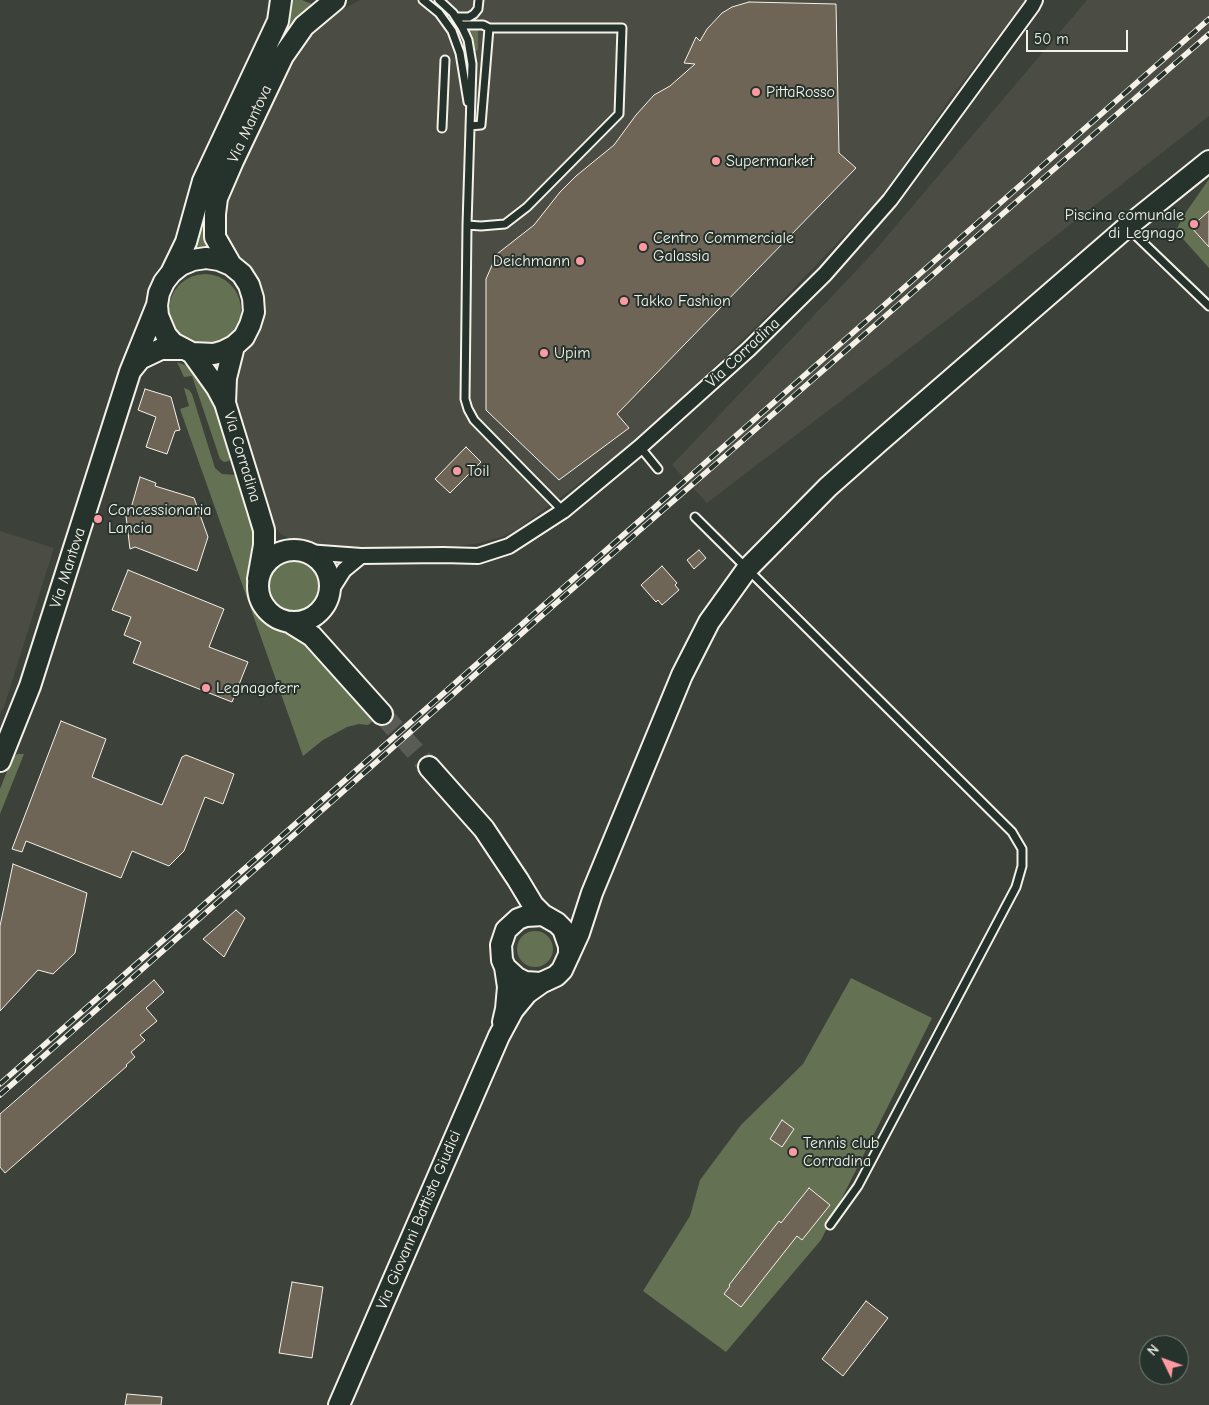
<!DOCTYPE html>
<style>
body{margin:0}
#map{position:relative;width:1209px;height:1405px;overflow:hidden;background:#3c423a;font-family:"Comic Neue",sans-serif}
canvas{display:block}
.north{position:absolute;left:1139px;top:1335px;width:50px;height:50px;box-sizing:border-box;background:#26332d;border:1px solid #787f78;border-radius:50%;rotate:312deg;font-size:14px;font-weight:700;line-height:20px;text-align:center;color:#f4f1e8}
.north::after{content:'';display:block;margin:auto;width:18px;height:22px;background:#ff9aa2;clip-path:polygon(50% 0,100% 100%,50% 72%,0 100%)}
.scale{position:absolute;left:1026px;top:30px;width:102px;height:22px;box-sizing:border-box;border:2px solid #f4f1e8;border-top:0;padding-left:6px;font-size:15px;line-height:18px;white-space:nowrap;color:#f4f1e8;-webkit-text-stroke:4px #26332d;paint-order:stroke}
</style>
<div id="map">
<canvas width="1209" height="1405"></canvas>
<div class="north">N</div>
<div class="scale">50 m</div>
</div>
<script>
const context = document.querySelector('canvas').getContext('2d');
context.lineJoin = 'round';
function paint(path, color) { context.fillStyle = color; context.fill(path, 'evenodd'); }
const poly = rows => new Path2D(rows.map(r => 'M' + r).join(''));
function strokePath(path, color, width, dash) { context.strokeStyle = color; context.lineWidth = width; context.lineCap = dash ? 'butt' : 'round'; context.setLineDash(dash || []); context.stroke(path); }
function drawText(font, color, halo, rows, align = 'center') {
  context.font = font + ' "Comic Neue",sans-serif'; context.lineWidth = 4; context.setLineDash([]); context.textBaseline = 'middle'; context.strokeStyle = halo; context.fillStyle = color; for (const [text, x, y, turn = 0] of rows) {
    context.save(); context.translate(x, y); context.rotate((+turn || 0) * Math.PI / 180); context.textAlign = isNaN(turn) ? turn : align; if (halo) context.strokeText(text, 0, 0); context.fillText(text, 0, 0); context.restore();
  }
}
const built = poly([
 [360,0,1026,0,952,96,882,196,772,311,642,437,554,502,516,530,504,536,480,543,457,546,346,549,320,546,289,538,281,534,273,525,232,404,238,362,255,341,263,324,265,307,263,297,257,279,242,264,222,234,226,199,291,58,303,39,326,18],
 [1087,0,1209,0,1209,116,998,281,707,503,672,465,872,254],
 [0,531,54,548,4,707,0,714]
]);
const green = poly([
 [290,0,302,0,314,5,205,235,210,252,189,254,199,235,203,214],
 [466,28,478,28,478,50,474,51,465,30],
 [1209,179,1209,268,1176,231,1182,218],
 '169 310a36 36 0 1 1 72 0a36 36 0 1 1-72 0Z',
 [177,362,185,365,202,381,212,398,231,456,229,461,224,462,220,459,192,376,184,377],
 [184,388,189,390,192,394,215,468,222,474,237,475,256,532,248,581,249,599,252,607,264,622,273,628,302,637,374,720,368,725,359,724,347,727,323,740,303,756,180,409,189,406],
 '268 586a26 26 0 1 1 52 0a26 26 0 1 1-52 0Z',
 [17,754,24,754,0,814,0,789,12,759],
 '517 949a18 18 0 1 1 36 0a18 18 0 1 1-36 0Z',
 [851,978,932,1018,821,1240,726,1352,643,1291,690,1216,700,1180,741,1125,803,1064]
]);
const building = poly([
 [749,2,836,4,839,153,856,168,617,414,629,428,559,480,486,410,486,279,497,254,534,225,560,192,576,176,614,145,636,115,654,95,670,86,695,64,684,63,696,37,700,41,707,29,722,13,732,7,749,2],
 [1209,211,1209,247,1191,227,1209,211],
 [145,389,171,397,180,430,175,431,167,454,146,447,156,417,138,410,145,389],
 [466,447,481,462,450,493,435,479,466,447],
 [140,477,156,483,155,486,194,498,208,537,197,571,135,547,130,549,126,516,129,515,140,477],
 [699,550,706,558,694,569,687,560,699,550],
 [662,566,677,583,675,585,679,590,662,605,658,600,656,602,641,585,662,566],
 [128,570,224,609,209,647,248,662,232,702,133,663,141,642,124,635,131,617,112,610,128,570],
 [61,721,106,739,92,777,162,805,182,757,186,755,234,774,223,804,205,797,184,851,169,866,132,851,121,878,26,841,22,852,12,849,61,721],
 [13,864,87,893,75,953,53,974,38,970,0,1011,0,926,13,864],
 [236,910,245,918,224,957,203,939,236,910],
 [154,980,164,992,146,1008,157,1021,140,1035,145,1040,131,1052,135,1057,126,1065,127,1066,5,1173,0,1167,0,1114,154,980],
 [782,1120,794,1129,782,1147,770,1139,782,1120],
 [809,1188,830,1205,802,1240,797,1236,741,1307,724,1294,730,1286,729,1285,779,1221,781,1223,809,1188],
 [292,1282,323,1287,312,1358,279,1353,292,1282],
 [866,1301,888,1318,843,1376,822,1359,866,1301],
 [127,1394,162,1397,161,1405,125,1405,127,1394]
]);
const secondaryTunnel = poly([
 [382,714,429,767]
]);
const lane = poly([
 [423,0,439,13,452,31,460,53,468,102],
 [439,0,453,13,462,27,468,40,472,64,467,225,465,399,468,409,474,420,563,511],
 [456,17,469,17,474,14,478,9,479,0],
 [461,25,483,25,489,28],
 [442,128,445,60],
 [467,225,481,226,505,224,527,207,619,114,622,28,489,28,481,125,470,126],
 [1128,228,1209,306],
 [640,447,658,469],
 [695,517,1012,832,1022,849,1022,866,1016,887,858,1186,830,1225]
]);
const street = poly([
 [307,552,361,556,443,555,478,556,509,546,563,511,640,447,749,349,825,274,890,200,1032,6,1035,0],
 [330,592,344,570,361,556]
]);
const secondary = poly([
 [231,265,215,237,215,214,217,198,233,161,283,56,304,26,335,0],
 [171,273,181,265,193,260,206,258,219,260,231,265,242,274,249,285,253,298,254,312,250,325,244,337,234,346,224,351,214,354,192,353,173,343,166,335,158,316,157,305,159,293,164,282,171,273,186,242,203,181,278,21,281,0],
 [192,353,217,388,225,403,258,510,264,530,264,545,258,579],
 [132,369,140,359,161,349,182,349],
 [225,403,226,378,234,346],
 '258 586a36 36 0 1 1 72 0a36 36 0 1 1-72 0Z',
 [291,623,312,636,382,714],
 [0,761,30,686,130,372,157,305],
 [429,767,484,829,518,880,533,905,543,915],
 [569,955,569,946,563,929,557,923,543,915,526,916,518,919,506,930,501,945,502,960,505,967,517,978,525,982,541,983,556,976,562,970,579,933,592,893,682,675,709,622,747,569,828,487,880,441,1127,227,1209,161],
 [503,1022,506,1009,508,987,505,967],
 [339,1405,499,1036,513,1010,527,993,541,983]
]);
const rail = poly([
 [0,1084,1209,19],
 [0,1095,554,605,1209,34]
]);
const markers = [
 [756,92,5,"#ff9aa2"],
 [716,161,5,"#ff9aa2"],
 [1194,224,5,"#ff9aa2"],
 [643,247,5,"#ff9aa2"],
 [580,261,5,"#ff9aa2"],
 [624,301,5,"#ff9aa2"],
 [544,353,5,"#ff9aa2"],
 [457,471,5,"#ff9aa2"],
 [98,519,5,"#ff9aa2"],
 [206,688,5,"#ff9aa2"],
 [793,1152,5,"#ff9aa2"]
];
const poiNames = [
 ["PittaRosso",766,92],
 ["Supermarket",726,161],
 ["Piscina comunale",1184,215,"right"],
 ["di Legnago",1184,233,"right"],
 ["Centro Commerciale",653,238],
 ["Galassia",653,256],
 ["Deichmann",570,261,"right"],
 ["Takko Fashion",634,301],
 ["Upim",554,353],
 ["Toil",467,471],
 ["Concessionaria",108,510],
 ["Lancia",108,528],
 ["Legnagoferr",216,688],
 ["Tennis club",803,1143],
 ["Corradina",803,1161]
];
const streetNames = [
 ["Via Mantova",250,124,-65],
 ["Via Corradina",743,353,-43],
 ["Via Corradina",242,457,73],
 ["Via Mantova",68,568,-72],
 ["Via Giovanni Battista Giudici",419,1220,-67]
];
paint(built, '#4b4c43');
paint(green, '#647152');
paint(building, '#6e6557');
strokePath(building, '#f4f1e8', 1);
strokePath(secondaryTunnel, '#585c54', 20, [20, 10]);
strokePath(lane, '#f4f1e8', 11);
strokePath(street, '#f4f1e8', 18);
strokePath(secondary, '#f4f1e8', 24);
strokePath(lane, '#26332d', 7);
strokePath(street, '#26332d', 14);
strokePath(secondary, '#26332d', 20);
strokePath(rail, '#f4f1e8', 5.5);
strokePath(rail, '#26332d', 4, [11]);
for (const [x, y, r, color] of markers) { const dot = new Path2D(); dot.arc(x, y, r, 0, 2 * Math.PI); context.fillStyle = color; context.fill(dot); strokePath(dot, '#26332d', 2); }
drawText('16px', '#f4f1e8', '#26332d', poiNames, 'left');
drawText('16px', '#f4f1e8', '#26332d', streetNames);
</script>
